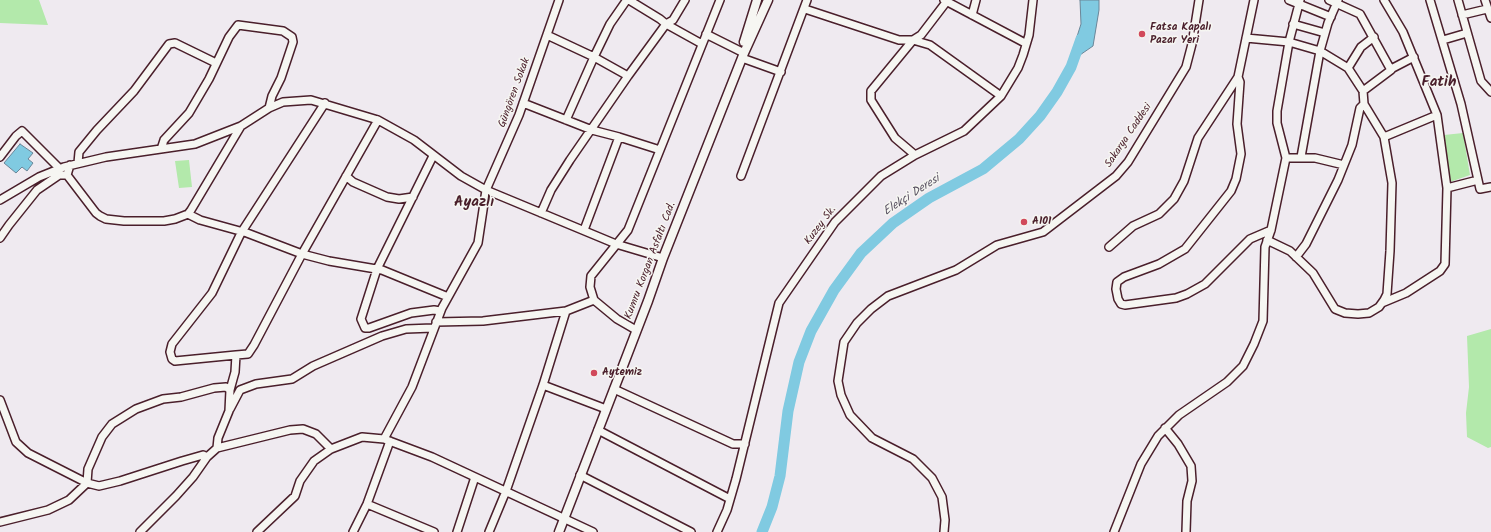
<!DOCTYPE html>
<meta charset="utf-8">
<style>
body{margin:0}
canvas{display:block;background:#efeaf0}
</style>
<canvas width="1491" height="532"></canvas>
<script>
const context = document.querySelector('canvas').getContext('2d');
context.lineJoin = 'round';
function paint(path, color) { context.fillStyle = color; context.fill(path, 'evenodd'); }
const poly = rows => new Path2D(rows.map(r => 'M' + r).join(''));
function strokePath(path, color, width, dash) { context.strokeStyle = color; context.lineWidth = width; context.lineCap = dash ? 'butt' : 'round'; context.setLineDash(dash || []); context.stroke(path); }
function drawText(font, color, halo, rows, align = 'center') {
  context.font = font + ' Kalam,sans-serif'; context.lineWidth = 3; context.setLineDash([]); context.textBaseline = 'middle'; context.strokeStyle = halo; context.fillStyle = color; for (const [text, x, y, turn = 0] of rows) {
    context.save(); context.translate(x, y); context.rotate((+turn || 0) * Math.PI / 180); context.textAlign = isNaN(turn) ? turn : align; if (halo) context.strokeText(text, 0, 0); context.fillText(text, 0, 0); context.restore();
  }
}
const green = poly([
 [0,0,39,0,48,25,0,23],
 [1463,133,1470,175,1450,182,1444,135],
 [189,160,192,187,179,188,175,161],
 [1491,329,1491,447,1488,448,1467,437,1466,413,1469,387,1467,336]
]);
const water = poly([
 [1080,0,1099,0,1099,10,1093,46,1077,57,1074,46,1081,24,1080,0],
 [20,144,33,153,28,159,33,163,27,171,22,167,16,173,4,163,20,144]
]);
const river = poly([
 [762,532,772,507,780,476,788,411,799,362,811,331,834,290,861,253,893,223,929,198,983,169,1019,139,1040,116,1057,92,1071,67,1081,39]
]);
const minor = poly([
 [944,0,1025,43],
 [1289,0,1331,17],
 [1329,0,1360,14,1391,70,1363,91],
 [1384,0,1403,32,1437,115,1447,188,1478,180],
 [1430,0,1461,104,1480,189,1491,187],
 [1458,0,1481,81,1491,92],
 [1485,0,1491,18],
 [805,9,899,40,913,40,930,45,1001,96],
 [972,15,976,0],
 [1462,15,1487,9],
 [1293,24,1325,33],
 [706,34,744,53],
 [547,35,594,57,566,120],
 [1246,38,1289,42,1320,51,1348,68,1363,91,1364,104,1384,137,1392,183,1390,251,1387,294,1384,300,1379,307,1369,313,1358,314,1345,313,1335,309,1313,273,1290,251,1267,240],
 [1443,40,1467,33],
 [742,58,781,72],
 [1348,68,1361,47,1374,37],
 [1391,69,1414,57],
 [628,76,594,57,610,24,626,1,629,0,660,19,666,24,702,44],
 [1238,77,1240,82,1237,124,1241,154,1236,179,1231,191,1185,249,1159,264,1124,277,1117,282,1116,289,1118,299,1121,304,1125,305,1176,298,1187,294,1205,284,1250,239,1271,230],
 [523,103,592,130,619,137,660,150],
 [1384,137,1437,115],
 [161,149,164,140,189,113,209,79,229,37,238,25,283,31,292,37,293,42,281,78,272,96,269,108],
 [915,155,895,138,871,100,871,91,913,40,921,35,947,1],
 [433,156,377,269,361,319,365,328,369,328,411,313,434,310,440,311],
 [0,157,16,136,22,131,60,169],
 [1301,157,1320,51,1328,23,1338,0],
 [1286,158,1315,158,1344,165],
 [78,163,79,152,97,130,134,91,169,44,175,43,216,63],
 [70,165,67,175,96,213,100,216,106,219,124,221,164,221,175,219,188,214,191,210,241,126],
 [346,176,353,182,387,197,399,199,413,197],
 [741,176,807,0],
 [0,200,39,177,64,167,106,157,195,144,241,126,269,108,283,102,311,100,378,120,414,140,461,176,486,190,616,244,663,258],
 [541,213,551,190,570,160,628,76,666,24,673,20,685,0],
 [188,214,200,220,247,233,302,254,329,261,382,270,448,297],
 [584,230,619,137],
 [0,238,9,225,37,190,59,175,67,175],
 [1109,247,1133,226,1159,214,1174,199,1184,181,1198,138,1238,77,1254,0],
 [1296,257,1306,244,1338,180,1352,145,1360,108,1364,104],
 [1382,303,1406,293,1440,271,1445,264,1447,188],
 [436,322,483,321,566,311],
 [636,330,617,319,594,300,590,287,591,276,628,230,720,0],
 [236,355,175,361,172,359,170,352,172,344,212,293,241,233,325,103],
 [543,385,606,409],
 [614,389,733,444,745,444],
 [0,400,16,442,28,453,87,483,99,486,120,481,182,461,203,455,207,457],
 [230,409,240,390,256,384,292,379,313,366,382,336,406,329,433,328],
 [1165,428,1178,444,1191,466,1192,481,1187,501,1186,532],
 [598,430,730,499],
 [384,439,412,387,442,308,478,243,486,190,519,115,559,0],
 [217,448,218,438,229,411,230,390,235,372,236,355,248,354,254,345,302,254,378,120],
 [580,475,691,532],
 [367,504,434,532],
 [0,522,48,510,69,500,87,483,88,469,102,437,112,424,136,409,163,399,181,397,214,388,226,387,230,390],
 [140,532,176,496,193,477,207,457,217,448,290,430,303,429,316,434,331,449],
 [257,532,295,496,300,481,314,461,331,449,362,437,384,439,432,457,593,532],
 [353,532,367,504,390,441],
 [457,532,475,477],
 [489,532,506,491,543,385,566,311,594,300],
 [717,532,727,510,736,479,779,303,835,222,881,176,915,155,964,131,1001,96,1018,68,1023,55,1029,35,1033,0],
 [944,532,945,520,942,497,932,478,913,459,872,438,850,415,841,395,838,381,844,342,857,323,871,309,888,296,956,270,997,245,1043,232,1116,176,1128,162,1186,67,1192,44,1199,0],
 [1114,532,1141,464,1158,436,1179,415,1227,382,1243,366,1254,344,1263,321,1265,247,1271,230,1286,158,1277,123,1277,111,1289,42,1300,0]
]);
const major = poly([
 [744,42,757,0],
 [559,532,648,301,663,258,744,53,768,0]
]);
const markers = [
 [1142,34,4,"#d1495b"],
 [1024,222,4,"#d1495b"],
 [594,373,4,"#d1495b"]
];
const poiNames = [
 ["Fatsa Kapalı",1150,28],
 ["Pazar Yeri",1150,41],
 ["A101",1032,222],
 ["Aytemiz",602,373]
];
const streetNames = [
 ["Güngören Sokak",515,93,-70],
 ["Sakarya Caddesi",1129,136,-56],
 ["Kuzey Sk.",821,226,-53],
 ["Kumru Korgan Asfaltı Cad.",651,261,-69]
];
const waterNames = [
 ["Elekçi Deresi",912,196,-33]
];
const districtNames = [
 ["Fatih",1439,83],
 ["Ayazlı",474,203]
];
paint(green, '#b3e9ab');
paint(water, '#80cae1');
strokePath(water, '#6a8698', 1);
strokePath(river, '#80cae1', 11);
strokePath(minor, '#4a1f2b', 10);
strokePath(major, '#4a1f2b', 11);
strokePath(minor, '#f6f6f2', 7);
strokePath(major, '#f6f6f2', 8);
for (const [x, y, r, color] of markers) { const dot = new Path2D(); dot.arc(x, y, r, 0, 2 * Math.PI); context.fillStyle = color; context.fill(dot); strokePath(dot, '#f6f6f2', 1.5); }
drawText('bold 11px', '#4a1f2b', '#f6f6f2', poiNames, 'left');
drawText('11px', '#4a1f2b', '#f6f6f2', streetNames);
drawText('italic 12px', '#5a5262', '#f6f6f2', waterNames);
drawText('bold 15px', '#4a1f2b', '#f6f6f2', districtNames);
</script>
